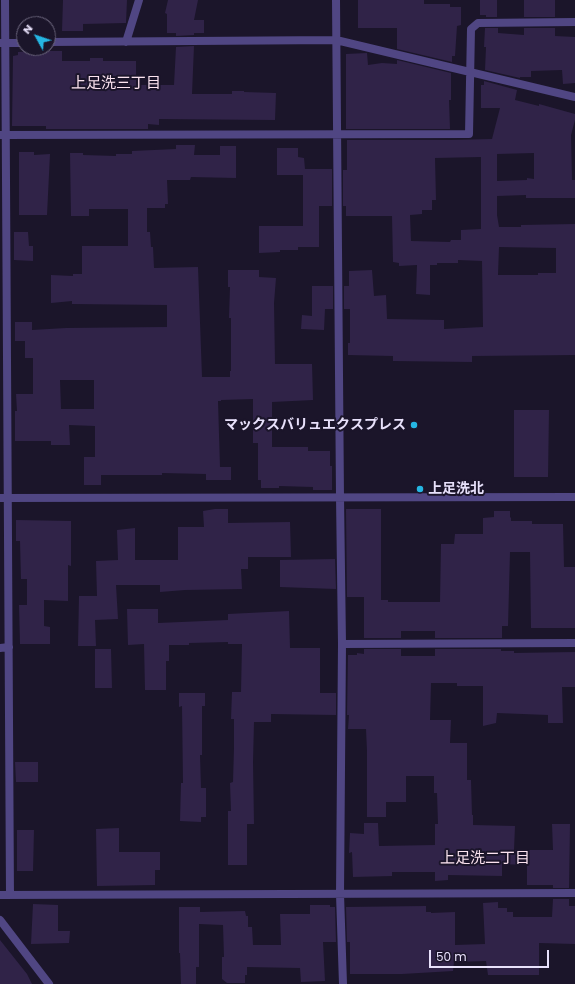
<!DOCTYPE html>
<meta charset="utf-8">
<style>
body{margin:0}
#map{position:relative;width:575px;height:984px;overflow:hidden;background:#1b152a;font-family:Poppins,sans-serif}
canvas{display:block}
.north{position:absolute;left:16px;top:16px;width:40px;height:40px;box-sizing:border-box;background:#1b152a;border:1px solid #6d677e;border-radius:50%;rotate:310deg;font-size:11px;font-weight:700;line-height:16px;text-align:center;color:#e8e1fb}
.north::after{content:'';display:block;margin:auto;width:14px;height:18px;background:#25b6e3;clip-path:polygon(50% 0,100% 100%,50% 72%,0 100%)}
.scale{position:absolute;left:429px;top:950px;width:120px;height:18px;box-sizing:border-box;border:2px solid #e8e1fb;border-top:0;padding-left:5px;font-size:12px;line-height:14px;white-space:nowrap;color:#e8e1fb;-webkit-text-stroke:3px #1b152a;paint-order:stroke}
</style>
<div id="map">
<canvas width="575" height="984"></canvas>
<div class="north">N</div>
<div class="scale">50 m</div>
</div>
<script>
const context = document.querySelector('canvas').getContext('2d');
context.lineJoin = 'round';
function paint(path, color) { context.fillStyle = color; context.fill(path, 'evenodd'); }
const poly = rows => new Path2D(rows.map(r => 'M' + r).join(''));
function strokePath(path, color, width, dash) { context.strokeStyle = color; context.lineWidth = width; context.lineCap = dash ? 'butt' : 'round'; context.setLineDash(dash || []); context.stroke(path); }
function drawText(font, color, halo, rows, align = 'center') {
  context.font = font + ' Poppins,"Noto Sans JP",sans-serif'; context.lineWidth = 4; context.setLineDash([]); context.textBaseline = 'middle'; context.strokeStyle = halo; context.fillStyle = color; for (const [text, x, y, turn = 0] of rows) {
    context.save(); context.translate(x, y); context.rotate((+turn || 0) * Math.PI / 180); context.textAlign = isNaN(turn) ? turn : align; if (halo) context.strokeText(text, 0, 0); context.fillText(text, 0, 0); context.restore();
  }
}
const building = poly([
 [63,0,127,0,126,23,83,24,83,31,62,31],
 [168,0,198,0,194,20,204,20,204,33,194,33,194,35,176,36,176,33,167,33,167,14,165,13],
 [358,0,424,0,424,4,450,4,450,7,461,7,461,25,457,26,455,56,452,56,452,62,397,49,397,28,358,28],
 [480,0,497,0,497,17,486,17,486,15,480,15],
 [524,0,555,0,555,17,524,17],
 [485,28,498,28,498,33,524,35,524,28,555,28,555,36,575,37,575,83,563,84,562,70,531,71,531,77,520,77,520,78,485,70,486,47,484,47],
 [194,46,192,94,232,94,232,91,244,91,244,92,276,93,275,120,159,119,159,125,148,124,148,129,46,129,46,126,12,126,13,56,18,55,18,52,40,51,62,51,62,61,90,61,90,58,103,58,103,61,136,61,136,85,174,85,176,47],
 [367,53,368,65,382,63,397,64,397,60,451,73,451,100,449,100,450,129,346,129,346,54],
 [484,81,517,90,515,100,539,106,539,104,575,114,575,120,571,135,572,180,575,180,575,198,526,198,526,195,497,196,497,215,499,227,521,227,521,225,575,224,575,355,472,356,472,362,393,361,393,356,348,355,348,343,350,343,350,309,344,309,344,286,349,286,349,271,372,270,374,296,386,295,387,319,444,320,444,329,483,327,482,261,458,260,458,263,437,263,437,265,430,265,430,295,416,294,417,265,399,266,399,263,393,262,392,216,346,216,346,206,343,206,343,170,347,170,347,140,450,140,492,139,500,108,481,108,481,85,484,85],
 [534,153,534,179,527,178,527,180,497,181,497,154],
 [481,157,481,229,461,230,461,240,451,240,450,242,411,241,410,215,422,214,422,210,432,210,432,200,436,200,435,158],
 [499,247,556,248,556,273,538,273,538,275,498,275],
 [176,145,195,145,194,155,220,155,220,146,236,146,236,178,191,177,190,180,167,180,168,204,165,204,165,208,147,208,147,232,150,232,151,247,153,247,154,268,198,267,202,377,230,377,230,371,231,371,231,318,229,318,230,287,228,287,228,270,259,270,259,277,276,278,274,303,275,364,312,364,313,400,272,402,272,447,308,447,308,451,330,451,330,466,332,466,332,490,313,490,313,487,279,486,279,488,261,488,261,480,258,480,258,443,253,443,253,399,221,400,221,401,218,401,220,467,231,467,231,480,206,480,206,474,162,473,162,475,101,475,101,485,84,485,84,457,95,457,95,426,69,425,70,445,51,445,51,441,15,441,15,411,17,411,16,394,33,394,33,358,25,358,25,341,15,341,15,322,32,322,32,330,66,328,167,327,167,305,72,304,72,301,51,303,51,275,73,276,73,274,82,274,82,246,128,246,128,209,89,209,89,216,71,216,70,153,83,153,83,155,116,156,116,154,132,154,132,151,176,149],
 [60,380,94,380,94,409,61,409],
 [277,148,298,148,298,157,304,158,305,169,332,169,332,206,319,206,319,247,298,247,298,250,280,250,280,252,259,253,259,226,303,226,303,175,277,175],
 [19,152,34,152,34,155,50,154,47,215,19,215],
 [14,232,28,232,29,246,33,246,33,261,14,260],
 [312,286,333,286,333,309,325,309,324,330,301,329,302,315,312,316],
 [514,410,549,410,548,477,514,477],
 [215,509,228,509,228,523,290,522,291,557,248,557,248,569,241,569,242,589,185,590,160,592,160,585,116,585,118,619,95,620,96,646,78,646,79,596,97,596,96,561,118,560,117,530,135,528,135,560,178,560,178,527,204,527,203,511],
 [346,509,381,509,381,600,388,600,388,602,440,602,441,544,454,544,455,534,483,534,483,518,494,517,494,511,510,511,510,517,511,518,511,521,532,521,532,524,563,524,564,567,575,567,575,628,531,628,530,552,510,552,508,626,502,626,502,638,435,638,435,631,401,631,401,638,364,638,364,597,347,597],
 [16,520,71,521,71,566,68,565,68,601,44,600,44,626,50,627,50,644,20,644,19,605,27,605,27,579,21,579,20,541,16,541],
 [335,559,336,589,280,587,280,560],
 [127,609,158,609,158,623,228,620,228,614,289,611,290,648,320,648,320,693,336,693,336,715,271,714,271,722,254,722,253,762,254,824,247,824,247,865,228,865,228,811,231,811,230,783,233,782,234,748,234,719,231,719,232,692,241,692,242,644,228,644,228,642,189,643,189,645,169,645,169,661,166,661,166,690,145,690,144,644,128,645],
 [95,649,111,649,112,688,95,688],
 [364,649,401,649,401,656,435,656,435,649,501,649,501,651,514,651,514,653,575,652,575,687,562,687,563,723,548,723,548,715,497,713,496,723,483,726,483,686,457,686,457,683,431,683,430,720,451,720,450,743,467,743,467,780,471,780,472,815,473,815,473,825,515,826,514,850,553,850,552,824,570,824,569,888,553,888,553,885,527,885,527,865,502,864,502,876,448,875,448,880,435,881,435,872,392,872,392,876,353,877,352,852,349,853,350,833,364,834,364,823,378,823,379,846,435,845,435,824,438,824,437,793,434,793,434,776,406,776,406,802,386,802,386,817,367,817,367,751,366,729,348,729,349,715,347,715,348,655,357,655,357,653,364,654],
 [179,693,205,693,205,706,202,706,202,755,200,755,201,788,206,788,206,817,201,817,201,822,180,821,181,783,183,783,182,706,179,707],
 [15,762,38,762,38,782,16,782],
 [119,828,119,852,160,852,160,870,155,870,155,885,97,886,96,829],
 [17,830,34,830,33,871,17,871],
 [553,899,569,899,569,906,575,906,575,944,539,943,539,975,488,975,486,961,454,962,453,971,402,974,350,974,350,942,347,942,346,907,426,906,426,912,431,912,431,913,455,912,455,945,485,944,483,903,498,902,498,908,507,908,507,912,513,912,513,917,552,917],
 [33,904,58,905,58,931,70,931,69,943,31,944],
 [310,905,330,905,330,907,335,907,336,942,323,942,325,981,301,982,300,968,247,967,247,975,245,975,245,983,227,983,222,979,222,957,224,957,223,925,199,924,199,967,196,967,196,984,181,984,180,953,179,953,179,907,200,907,200,912,245,911,246,916,248,916,248,927,252,927,253,945,281,945,280,914,310,914],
 [0,940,27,974,32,984,0,984]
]);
const minor = poly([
 [5,0,10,895],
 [336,0,340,497,342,644,340,894,343,984],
 [48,42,336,40,575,97],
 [126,42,139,0],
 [0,43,24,43],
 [0,135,469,134,471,29,478,23,575,22],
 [0,498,575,497],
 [342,644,575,643],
 [0,648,9,647],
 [0,895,575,893],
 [0,920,49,984]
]);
const markers = [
 [414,425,4,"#25b6e3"],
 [420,489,4,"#25b6e3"]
];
const poiNames = [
 ["マックスバリュエクスプレス",406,425],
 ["上足洗北",428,489,"left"]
];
const neighbourhoodNames = [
 ["上足洗三丁目",116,84],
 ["上足洗二丁目",485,859]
];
paint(building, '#302348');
strokePath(minor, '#504683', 8);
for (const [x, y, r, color] of markers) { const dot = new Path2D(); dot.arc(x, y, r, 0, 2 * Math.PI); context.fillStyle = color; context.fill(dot); strokePath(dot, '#1b152a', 1.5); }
drawText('bold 14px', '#e8e1fb', '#1b152a', poiNames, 'right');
drawText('15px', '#fbe3ef', '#1b152a', neighbourhoodNames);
</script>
